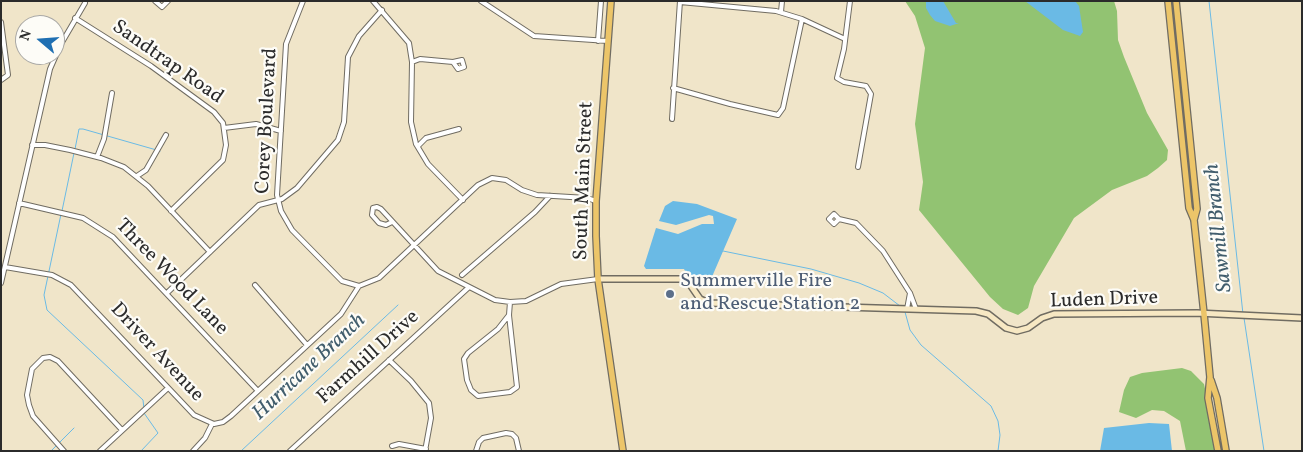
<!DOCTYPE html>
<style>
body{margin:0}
#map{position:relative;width:1303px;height:452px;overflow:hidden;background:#f0e5c9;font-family:Vollkorn,serif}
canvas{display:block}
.frame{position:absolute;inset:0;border:2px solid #2b2b2b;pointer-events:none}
.north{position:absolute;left:15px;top:15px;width:50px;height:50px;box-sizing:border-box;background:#fdfcf7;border:1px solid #a9a8a5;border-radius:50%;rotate:288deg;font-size:14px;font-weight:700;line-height:20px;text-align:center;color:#2b2b2b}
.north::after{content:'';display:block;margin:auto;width:18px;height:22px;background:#1f6fb2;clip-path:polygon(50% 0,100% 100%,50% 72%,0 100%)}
</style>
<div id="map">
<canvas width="1303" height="452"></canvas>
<div class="frame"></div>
<div class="north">N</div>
</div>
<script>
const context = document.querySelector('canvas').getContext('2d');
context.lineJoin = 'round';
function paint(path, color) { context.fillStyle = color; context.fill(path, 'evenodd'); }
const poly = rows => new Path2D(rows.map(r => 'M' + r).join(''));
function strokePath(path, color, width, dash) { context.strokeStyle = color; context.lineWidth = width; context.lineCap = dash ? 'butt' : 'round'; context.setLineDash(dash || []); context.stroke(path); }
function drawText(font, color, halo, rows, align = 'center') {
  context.font = font + ' Vollkorn,serif'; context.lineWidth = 4.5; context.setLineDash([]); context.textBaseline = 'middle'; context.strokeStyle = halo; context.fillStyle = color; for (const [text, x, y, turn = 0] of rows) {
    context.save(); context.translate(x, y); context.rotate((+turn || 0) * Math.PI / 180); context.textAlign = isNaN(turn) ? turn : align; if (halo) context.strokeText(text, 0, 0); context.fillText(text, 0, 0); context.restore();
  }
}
const green = poly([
 [905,1,1114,1,1117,11,1118,40,1124,57,1147,113,1168,150,1167,160,1158,168,1147,176,1112,190,1074,218,1034,286,1028,308,1018,315,1003,309,990,297,919,210,923,182,915,124,925,48,915,16],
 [1182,368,1191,371,1204,384,1219,451,1186,451,1180,421,1164,411,1152,410,1136,418,1119,412,1124,390,1130,377,1142,373]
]);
const water = poly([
 [943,1,956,23,959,23,950,26,935,21,930,15,926,8,926,1],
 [1025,1,1075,1,1079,6,1083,32,1080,36,1063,30],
 [673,201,697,204,737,219,711,279,707,280,687,275,684,269,646,269,644,266,656,228,678,234,702,224,714,224,713,216,709,215,676,225,659,221,665,206],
 [1149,423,1169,424,1172,451,1100,451,1104,428]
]);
const stream = poly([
 [1209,1,1243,314],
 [75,149,79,129,83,129,160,151],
 [62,211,74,153],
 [61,214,44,295,47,310,143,400,144,409],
 [723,251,811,269,859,283,883,293,900,306],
 [905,312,910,330,921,345,991,406,998,421,1000,435,998,451],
 [1244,318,1264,451],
 [51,451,74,428],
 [141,451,158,433,144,413],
 [241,451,398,305]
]);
const street = poly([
 [155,1,162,7,168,1],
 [303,1,286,44,277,195,281,211,292,230,342,281,359,286,379,278,478,185,492,178,506,180,522,190,537,195,587,198,596,201],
 [373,1,409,43,412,62,411,122,416,144,428,164,463,200],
 [481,1,534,36,608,41],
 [850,1,844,49,837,78,844,82,866,86,871,94,858,167],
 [680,2,776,11,802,19,845,39],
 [781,12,782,1],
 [75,18,151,66,214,112,223,123,226,145,223,160,171,211],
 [1,22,8,75,1,80],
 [598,41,601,1],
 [412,62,420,59,453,62,458,69,464,67,462,60,453,62],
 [673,88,730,104,778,115,783,108,802,19],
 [672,119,680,1],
 [224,128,256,124,281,131],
 [32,145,45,145,70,150,101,158,124,167,148,186,210,252],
 [418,146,426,138,459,129],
 [97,157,104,139,112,93],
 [137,176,146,170,166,135],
 [19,203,83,218,113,237,258,391],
 [839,219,834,224,829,219,834,214,839,219,856,223,883,251,910,293,916,309],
 [392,222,386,225,379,223,372,215,373,208,377,207,381,209,438,271,495,300,510,302,526,301,561,284,598,279],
 [5,267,52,275,71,285,194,415,214,424,223,422,231,416,341,314,359,286],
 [462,275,535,212,550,196],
 [1,283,50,69,61,44,85,3],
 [255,285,307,345],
 [168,292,259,205,282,199,297,188,338,140,344,122,348,57,359,36,382,10],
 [907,309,910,293],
 [509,315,517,387,510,392,478,396,471,390,467,380,464,359,468,353,498,329,509,315],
 [509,315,510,302],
 [389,360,411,381,429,403,431,418,425,451],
 [392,446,399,444,426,449],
 [64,451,33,416,29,405,27,395,32,369,43,358,50,357,58,361,122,430],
 [100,451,168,388],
 [193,451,205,438,212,424],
 [290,451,468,288],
 [476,451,479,442,483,438,506,433,512,434,516,438,519,451]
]);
const secondary = poly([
 [598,279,680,279,689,283,700,299,709,303,976,311,988,314,1006,328,1017,331,1028,328,1042,318,1054,314,1197,313,1302,318]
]);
const primary = poly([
 [611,1,596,201,596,236,598,279,623,451],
 [1168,1,1189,208,1194,220,1204,314,1210,377,1208,398,1218,451],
 [1176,1,1197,209,1194,220],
 [1211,380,1217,398,1226,451]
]);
const markers = [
 [670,294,5,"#5c6f8a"]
];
const streetNames = [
 ["Sandtrap Road",167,63,35],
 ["Corey Boulevard",268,121,-87],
 ["South Main Street",585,181,-88],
 ["Three Wood Lane",171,278,46],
 ["Luden Drive",1104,301,-2],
 ["Driver Avenue",156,353,47],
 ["Farmhill Drive",369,358,-42]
];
const serviceNames = [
 ["Summerville Fire",680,282],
 ["and Rescue Station 2",680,305]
];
const waterNames = [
 ["Sawmill Branch",1220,228,-96],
 ["Hurricane Branch",310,368,-43]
];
paint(green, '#92c372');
paint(water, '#6abae5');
strokePath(stream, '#6abae5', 1);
strokePath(street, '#706c62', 6);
strokePath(secondary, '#706c62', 8);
strokePath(primary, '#706c62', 8);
strokePath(street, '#fff', 4);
strokePath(secondary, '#f7e8c3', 5);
strokePath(primary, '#ecc569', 5.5);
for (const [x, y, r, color] of markers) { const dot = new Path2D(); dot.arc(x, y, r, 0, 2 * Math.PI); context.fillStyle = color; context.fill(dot); strokePath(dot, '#fdfcf7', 2); }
drawText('20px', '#2b2b2b', '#fdfcf7', streetNames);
drawText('20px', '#4e5e75', '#fdfcf7', serviceNames, 'left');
drawText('italic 21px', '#415d6c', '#fdfcf7', waterNames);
</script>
